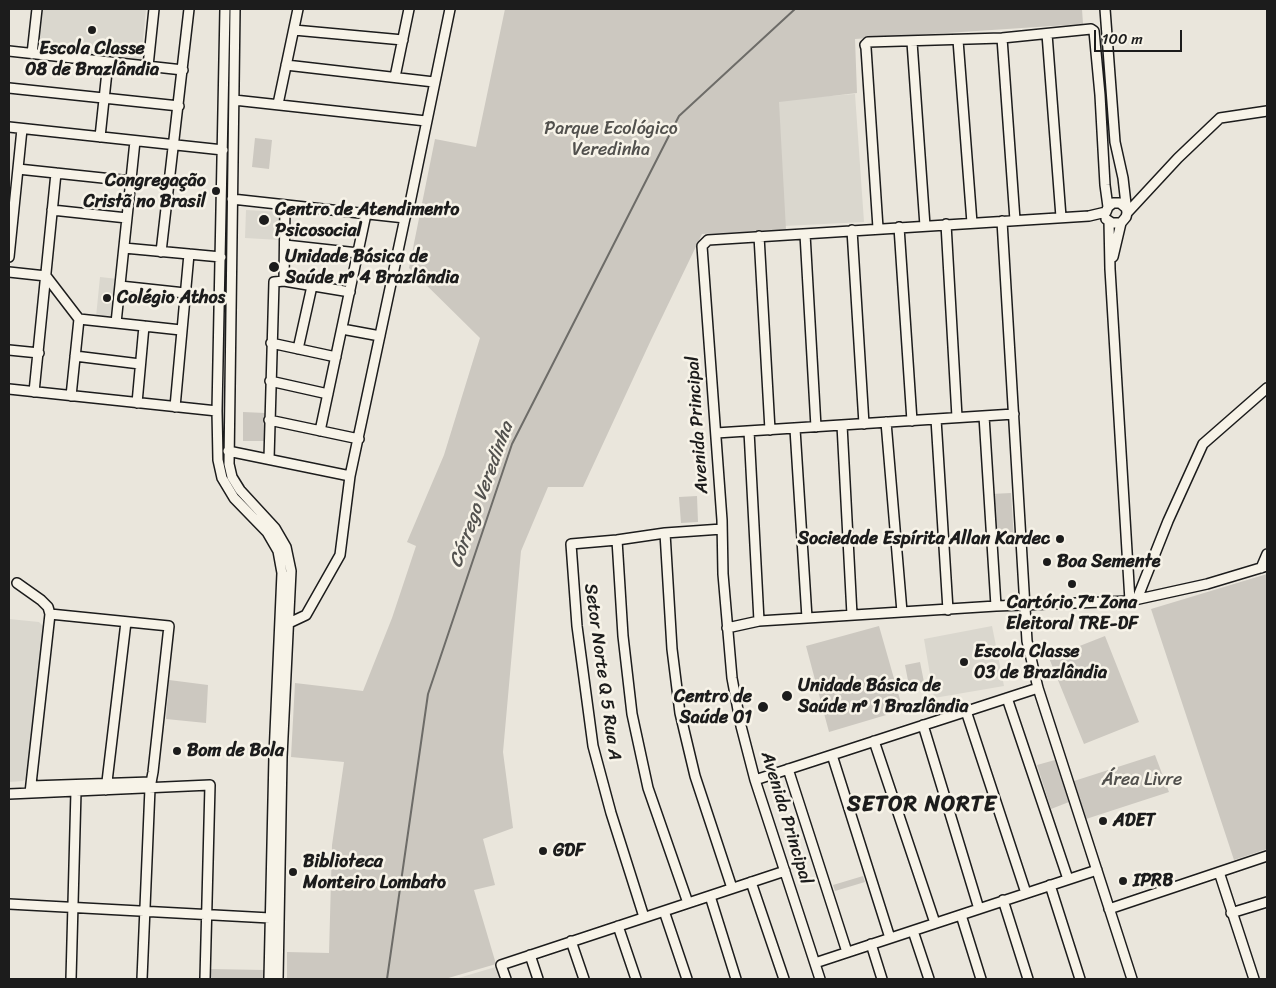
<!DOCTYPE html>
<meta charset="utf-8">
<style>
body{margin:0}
#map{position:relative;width:1276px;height:988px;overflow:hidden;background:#eae6dc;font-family:Sriracha,sans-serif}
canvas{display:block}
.frame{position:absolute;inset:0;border:10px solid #1c1c1c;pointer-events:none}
.scale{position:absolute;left:1094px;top:30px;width:88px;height:22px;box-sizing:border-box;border:2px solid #1c1c1c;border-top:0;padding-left:6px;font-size:15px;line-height:18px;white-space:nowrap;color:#1c1c1c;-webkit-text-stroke:4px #f7f3e8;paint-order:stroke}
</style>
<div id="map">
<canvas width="1276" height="988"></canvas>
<div class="frame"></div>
<div class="scale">100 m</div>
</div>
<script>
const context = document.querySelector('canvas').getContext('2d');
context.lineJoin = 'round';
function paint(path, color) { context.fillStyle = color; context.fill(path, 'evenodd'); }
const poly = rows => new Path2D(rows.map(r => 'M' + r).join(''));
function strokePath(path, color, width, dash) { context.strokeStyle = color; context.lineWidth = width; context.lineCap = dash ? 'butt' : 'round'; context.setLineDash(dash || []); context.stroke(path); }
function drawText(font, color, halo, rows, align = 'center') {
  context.font = font + ' Sriracha,sans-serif'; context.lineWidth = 5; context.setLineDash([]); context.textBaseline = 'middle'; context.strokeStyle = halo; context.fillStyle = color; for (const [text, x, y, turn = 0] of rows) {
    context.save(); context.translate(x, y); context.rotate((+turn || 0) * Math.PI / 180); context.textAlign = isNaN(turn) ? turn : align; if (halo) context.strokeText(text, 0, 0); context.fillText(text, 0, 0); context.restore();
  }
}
const built = poly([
 [42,9,146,9,141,62,38,51],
 [855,94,864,222,784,226,776,100],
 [246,210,282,212,280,240,245,238],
 [100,277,118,279,114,319,96,317],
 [9,619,39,622,43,626,28,777,23,781,9,782],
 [992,626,1004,686,934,698,924,639],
 [499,966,503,979,455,979]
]);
const green = poly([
 [505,9,1082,9,1083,24,855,39,857,93,779,102,786,230,702,234,651,340,583,487,548,487,521,551,503,752,513,828,483,839,495,885,474,890,496,964,445,979,287,979,287,952,329,953,332,845,344,762,291,757,295,683,363,691,392,618,416,546,407,542,444,455,480,338,409,268,435,139,476,147],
 [255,138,272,140,269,169,252,167],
 [243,412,265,413,265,441,243,441],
 [1011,493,1014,539,993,540,991,494],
 [697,496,698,522,681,523,679,497],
 [1267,574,1267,849,1234,860,1151,609],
 [879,626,903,710,829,732,806,646],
 [1105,636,1139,722,1084,744,1049,658],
 [920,662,925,687,910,691,905,665],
 [169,680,208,685,206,723,166,719],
 [1155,755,1169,792,1086,819,1074,781],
 [1055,760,1069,802,1051,809,1037,765],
 [863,876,865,882,835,891,833,885],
 [209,969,265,970,265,979,209,979]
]);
const stream = poly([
 [387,979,428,694,512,444,679,116,795,9]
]);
const minor = poly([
 [225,9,217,411,218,460,222,478,234,498,267,532,278,551,282,573,274,756,269,979],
 [235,9,229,464,232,477,240,490,275,528,286,547,291,571,282,757,278,979],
 [1105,9,1115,142,1123,178,1127,213,1126,217,1121,223,1112,223,1106,219],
 [294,30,403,40],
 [1047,34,1061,217],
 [1002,38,1015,220],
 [958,40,972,223],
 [912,42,925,226],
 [9,51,183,70],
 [32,54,37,9],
 [286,65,434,82],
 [148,66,154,9],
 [395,77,409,9],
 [9,88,179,106],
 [234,100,426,121],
 [278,104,298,9],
 [9,127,223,150],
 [100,137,108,62],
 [18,169,131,181],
 [232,199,405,218],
 [52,210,127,218],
 [1106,212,1108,207,1113,203,1120,203,1126,208],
 [1127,213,1178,158,1220,118,1267,111],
 [1002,221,1027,641,1038,688,1132,979],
 [1109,221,1110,269,1130,601],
 [946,224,957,417],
 [899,227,912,421],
 [878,228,866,48,865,45,868,42,1002,38,1091,29,1094,31,1100,95,1105,185,1108,207],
 [852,230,864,424],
 [805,234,816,427],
 [759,236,770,430],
 [285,245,358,253],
 [124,248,221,257],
 [161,252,189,9],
 [9,257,22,129],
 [1113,257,1121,223],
 [9,272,46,276],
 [46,276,79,319],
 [284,281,285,206],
 [120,286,185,293],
 [79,319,181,330],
 [116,323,135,141],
 [342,329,380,336],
 [271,343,336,357],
 [298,349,312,286],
 [9,350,39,353],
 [75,356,140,364],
 [270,381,328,394],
 [9,389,217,411],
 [34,392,56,173],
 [71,396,79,319],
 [137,403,144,326],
 [175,407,189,254],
 [984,416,996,606],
 [936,419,948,610],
 [269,420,359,439],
 [886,422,902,612],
 [842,425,852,615],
 [795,429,807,618],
 [320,431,366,214],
 [749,431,759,621],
 [716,433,1014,414],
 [228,451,350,476],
 [269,459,274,282,284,281,350,292],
 [665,533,672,649,680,713,695,776,732,888],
 [617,540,623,636,632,714,648,788,688,903],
 [1261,568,1267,554],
 [17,583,41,600,48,607,50,614],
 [1132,600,1137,599,1168,521,1203,444,1267,388],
 [289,623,306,615,340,555,350,476,405,218,410,203,450,9],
 [727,628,759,621,807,618,996,606,1130,601,1207,584,1267,566],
 [1007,698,1068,879],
 [966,711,1026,893],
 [923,725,979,909],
 [874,741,935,923],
 [832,755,890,938],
 [788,769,847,952],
 [755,780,1038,688],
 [31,786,151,782],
 [106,790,126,622],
 [30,793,50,614,169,626,153,772,150,788,142,979],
 [9,794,210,785,205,979],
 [1219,872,1254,979],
 [751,882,784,979],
 [1050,885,1080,979],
 [710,896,736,979],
 [1003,900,1028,979],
 [9,904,270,918],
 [1109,909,1267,856],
 [664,911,687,979],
 [1231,913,1267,902],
 [961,915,981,979],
 [644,917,611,813,593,746,577,626,571,544,617,540,665,533,722,529],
 [618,926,636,979],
 [913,931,929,979],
 [571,941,584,979],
 [871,944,882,979],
 [530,955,538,979],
 [815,963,1097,870],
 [71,979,76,791,73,785],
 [506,979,501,965,785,871],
 [820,979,755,780,741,726,732,678,723,574,722,520,702,246,708,240,1089,216,1106,212]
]);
const markers = [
 [92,30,5,"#1c1c1c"],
 [216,191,5,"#1c1c1c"],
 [264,220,6,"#1c1c1c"],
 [274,267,6,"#1c1c1c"],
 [107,298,5,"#1c1c1c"],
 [1060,539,5,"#1c1c1c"],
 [1047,562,5,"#1c1c1c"],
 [1072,584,5,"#1c1c1c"],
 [964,662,5,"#1c1c1c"],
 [787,696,6,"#1c1c1c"],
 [763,707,6,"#1c1c1c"],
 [177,751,5,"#1c1c1c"],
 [1103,821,5,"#1c1c1c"],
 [543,851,5,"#1c1c1c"],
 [293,872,5,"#1c1c1c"],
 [1123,881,5,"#1c1c1c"]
];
const poiNames = [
 ["Escola Classe",92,49,"center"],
 ["08 de Brazlândia",92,70,"center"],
 ["Congregação",206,181,"right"],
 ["Cristã no Brasil",206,202,"right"],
 ["Centro de Atendimento",275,210],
 ["Psicosocial",275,231],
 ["Unidade Básica de",285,257],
 ["Saúde nº 4 Brazlândia",285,278],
 ["Colégio Athos",117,298],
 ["Sociedade Espírita Allan Kardec",1050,539,"right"],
 ["Boa Semente",1057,562],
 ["Cartório 7ª Zona",1072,603,"center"],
 ["Eleitoral TRE-DF",1072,624,"center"],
 ["Escola Classe",974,652],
 ["03 de Brazlândia",974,673],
 ["Unidade Básica de",798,686],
 ["Saúde nº 1 Brazlândia",798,707],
 ["Centro de",752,697,"right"],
 ["Saúde 01",752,718,"right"],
 ["Bom de Bola",187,751],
 ["ADET",1113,821],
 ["GDF",553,851],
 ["Biblioteca",303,862],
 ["Monteiro Lombato",303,883],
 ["IPRB",1133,881]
];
const parkNames = [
 ["Parque Ecológico",611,129],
 ["Veredinha",611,150],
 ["Área Livre",1142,780]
];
const streetNames = [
 ["Avenida Principal",698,425,-94],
 ["Setor Norte Q 5 Rua A",602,672,82],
 ["Avenida Principal",786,818,73]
];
const waterNames = [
 ["Córrego Veredinha",482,495,-70]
];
const districtNames = [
 ["SETOR NORTE",922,805]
];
paint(built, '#dad7ce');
paint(green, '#ccc8c0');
strokePath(stream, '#6d6c68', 2);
strokePath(minor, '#1c1c1c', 12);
strokePath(minor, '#f7f3e8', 9);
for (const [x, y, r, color] of markers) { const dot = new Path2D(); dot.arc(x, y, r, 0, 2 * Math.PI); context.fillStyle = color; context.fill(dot); strokePath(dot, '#f7f3e8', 2); }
drawText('bold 18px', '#1c1c1c', '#f7f3e8', poiNames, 'left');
drawText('18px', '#51504d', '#f7f3e8', parkNames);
drawText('18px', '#1c1c1c', '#f7f3e8', streetNames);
drawText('italic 19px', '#52514e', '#f7f3e8', waterNames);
context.letterSpacing = '1px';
drawText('bold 22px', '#1c1c1c', '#f7f3e8', districtNames);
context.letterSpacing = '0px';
</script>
